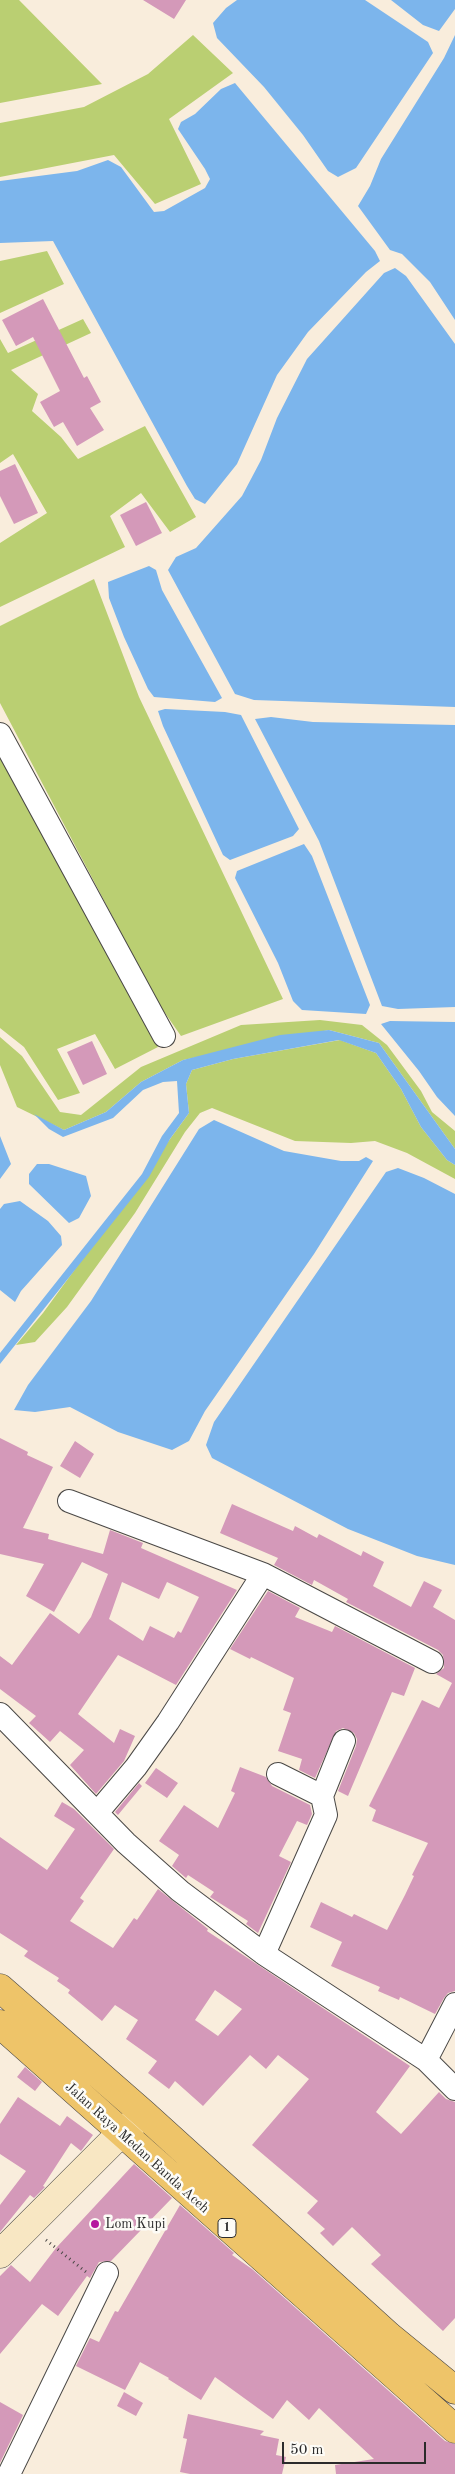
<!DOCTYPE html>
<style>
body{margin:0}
#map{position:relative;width:455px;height:2474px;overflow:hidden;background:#f9eddc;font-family:"Old Standard TT",serif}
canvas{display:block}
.scale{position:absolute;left:282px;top:2442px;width:144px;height:22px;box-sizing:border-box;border:2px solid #2b2b2b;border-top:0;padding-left:6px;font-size:15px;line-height:18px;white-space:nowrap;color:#2b2b2b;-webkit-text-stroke:4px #fdfcf7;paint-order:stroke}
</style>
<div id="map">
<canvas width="455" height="2474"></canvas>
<div class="scale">50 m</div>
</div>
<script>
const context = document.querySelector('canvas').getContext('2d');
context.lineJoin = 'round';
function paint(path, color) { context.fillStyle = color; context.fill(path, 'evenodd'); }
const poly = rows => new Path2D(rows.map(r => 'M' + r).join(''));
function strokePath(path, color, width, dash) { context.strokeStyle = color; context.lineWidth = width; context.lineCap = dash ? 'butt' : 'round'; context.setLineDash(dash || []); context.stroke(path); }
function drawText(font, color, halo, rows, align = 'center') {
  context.font = font + ' "Old Standard TT",serif'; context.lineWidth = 5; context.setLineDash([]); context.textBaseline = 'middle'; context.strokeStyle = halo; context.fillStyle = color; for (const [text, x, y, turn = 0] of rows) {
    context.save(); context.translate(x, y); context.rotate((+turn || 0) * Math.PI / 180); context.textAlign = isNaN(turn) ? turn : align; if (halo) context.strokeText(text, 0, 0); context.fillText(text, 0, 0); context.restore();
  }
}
const green = poly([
 [0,0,19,0,102,84,0,103],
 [193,35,233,73,169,119,201,184,155,204,114,155,0,177,0,123,84,107,148,74],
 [47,251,64,284,0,313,0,261],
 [83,319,91,333,11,370,38,394,32,411,61,437,78,459,145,426,196,517,170,532,141,493,110,516,125,547,0,607,0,543,47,513,13,454,0,463,0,339,8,353],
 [94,579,139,697,283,999,181,1036,158,1003,0,703,0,626],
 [0,752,158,1047,115,1069,95,1034,57,1049,80,1093,58,1100,24,1047,0,1028],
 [320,1020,362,1025,387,1045,421,1091,432,1112,455,1131,455,1149,379,1043,329,1030,183,1060,141,1082,106,1112,64,1130,17,1107,0,1065,0,1037,22,1056,60,1112,81,1115,141,1067,241,1025],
 [340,1040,376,1053,401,1089,421,1127,447,1160,455,1165,455,1179,407,1153,375,1141,351,1143,295,1141,212,1108,200,1113,185,1132,135,1213,67,1307,35,1342,16,1345,43,1313,189,1113,186,1084,192,1070,233,1059]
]);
const water = poly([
 [237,0,365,0,428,42,433,53,356,168,338,177,328,171,303,135,264,87,217,38,213,23,226,8],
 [391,0,455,0,455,9,439,31,423,25],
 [455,35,455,320,430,282,402,254,390,250,358,206,370,186,381,159,444,58],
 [235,83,375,251,380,261,366,272,308,332,277,375,237,464,205,504,195,499,187,486,53,241,0,243,0,181,77,171,108,160,121,167,154,212,164,211,205,188,210,179,205,169,178,129,181,122,195,114,221,89],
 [395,268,406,276,455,344,455,707,254,700,235,694,168,570,176,557,196,548,242,496,261,460,277,418,307,359,384,273],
 [149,566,156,570,162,590,222,698,215,702,154,697,148,689,124,637,109,598,108,582],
 [165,709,225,712,241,715,299,829,293,836,230,860,223,855,163,726,158,711],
 [271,717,313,722,455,725,455,1007,398,1009,382,1006,319,841,255,719],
 [304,844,312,856,370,1005,366,1014,302,1010,293,1001,278,963,235,878,237,871],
 [390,1021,455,1022,455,1116,437,1097,419,1071,381,1024],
 [329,1030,379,1043,455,1149,455,1165,447,1160,421,1127,401,1089,376,1053,339,1040,233,1059,192,1070,186,1084,189,1113,170,1139,149,1177,0,1364,0,1353,142,1174,162,1136,179,1113,177,1081,163,1082,143,1090,113,1118,63,1137,49,1129,34,1114,64,1130,106,1112,141,1082,183,1060,280,1035],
 [214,1120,284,1151,341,1161,359,1161,366,1157,373,1161,314,1254,205,1411,189,1441,172,1450,118,1432,70,1407,35,1412,14,1410,28,1385,91,1301,199,1129],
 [0,1136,11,1164,0,1179],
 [37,1164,49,1164,86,1176,91,1196,79,1218,69,1223,29,1184,29,1174],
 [398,1168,424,1178,455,1194,455,1565,417,1556,348,1529,212,1458,206,1445,214,1422,386,1172],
 [20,1201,48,1221,61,1236,62,1245,21,1291,15,1302,0,1290,0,1209,4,1204]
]);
const building = poly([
 [143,0,186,0,174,19],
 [43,299,84,378,87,376,101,402,90,408,104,430,77,446,63,422,54,427,40,402,60,391,33,337,16,346,2,320],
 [15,464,38,513,14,524,0,496,0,471],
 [146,502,162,533,136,546,120,515],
 [92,1041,107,1074,83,1085,67,1052],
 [0,1438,28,1452,27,1455,53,1467,23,1528,49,1534,48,1539,103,1554,110,1530,143,1543,141,1548,237,1590,176,1685,118,1655,78,1714,114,1743,120,1729,135,1736,124,1761,96,1794,70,1765,84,1750,60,1731,50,1742,29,1723,36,1716,0,1689,0,1656,12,1665,50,1613,79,1634,91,1617,108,1574,82,1562,54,1612,26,1596,44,1564,0,1554],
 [122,1582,159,1599,167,1582,199,1597,181,1633,178,1631,174,1638,150,1626,143,1641,109,1619],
 [75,1441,94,1454,80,1478,60,1466],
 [232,1504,293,1531,295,1526,317,1538,319,1534,361,1556,363,1551,384,1562,373,1586,411,1607,424,1581,442,1590,433,1607,455,1620,455,1991,448,1993,444,1998,435,2014,400,1997,399,2000,378,1991,380,1987,331,1966,342,1942,310,1927,321,1902,352,1917,354,1914,387,1930,405,1895,414,1876,412,1875,428,1843,372,1821,376,1810,369,1806,422,1700,439,1708,452,1683,436,1674,444,1668,443,1655,438,1650,346,1602,348,1599,314,1580,312,1585,274,1565,278,1558,220,1533],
 [268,1591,300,1608,295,1617,332,1632,335,1626,415,1668,404,1696,392,1692,348,1796,338,1791,356,1746,357,1739,354,1733,343,1728,336,1731,315,1778,299,1770,302,1759,278,1751,291,1713,283,1710,294,1678,251,1657,250,1659,230,1649],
 [240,1767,266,1777,272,1786,310,1805,312,1814,307,1825,297,1821,279,1856,291,1862,258,1933,246,1924,248,1921,210,1897,214,1892,188,1875,186,1878,172,1866,179,1855,159,1841,184,1805,218,1828,235,1793,231,1791],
 [156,1768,178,1783,167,1798,145,1783],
 [139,1783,142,1786,118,1815,115,1812],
 [62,1802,74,1809,114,1849,80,1898,84,1901,70,1921,113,1948,134,1918,137,1920,158,1889,208,1929,207,1931,410,2066,376,2112,401,2134,439,2092,446,2099,455,2102,455,2318,443,2331,371,2264,381,2255,352,2227,333,2246,320,2233,325,2229,307,2213,318,2201,252,2145,309,2079,278,2055,266,2069,250,2055,203,2106,175,2081,169,2089,148,2073,157,2061,126,2039,138,2020,115,2005,102,2021,68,1993,70,1990,57,1981,59,1978,24,1956,28,1951,0,1933,0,1837,47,1870,75,1829,54,1816],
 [215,1990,242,2009,218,2036,195,2020],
 [25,2067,42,2082,35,2091,17,2077],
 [18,2097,60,2126,67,2116,93,2135,81,2151,71,2143,43,2186,45,2187,34,2198,30,2195,0,2232,0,2205,26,2171,0,2154,0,2124],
 [134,2164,172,2198,111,2261,99,2262,90,2278,87,2276,58,2316,42,2304,0,2354,0,2276,11,2265,30,2282,56,2248],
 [180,2205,234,2253,232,2255,252,2269,445,2441,455,2444,455,2474,336,2474,335,2465,374,2459,319,2408,309,2420,287,2400,273,2419,215,2377,201,2400,168,2379,169,2378,140,2362,125,2390,76,2366,90,2338,99,2342,115,2311,118,2312],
 [124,2392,143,2403,136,2416,117,2406],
 [0,2402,23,2415,0,2463],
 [188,2414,264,2431,260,2435,279,2439,276,2455,286,2457,282,2474,190,2474,180,2472,187,2439,183,2438]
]);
const path = poly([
 [46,2240,86,2272]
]);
const street = poly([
 [0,734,164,1036],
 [69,1501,263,1574,432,1662],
 [0,1714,126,1843,180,1891,264,1954,426,2060,455,2089],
 [322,1796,344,1741],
 [97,1813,136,1767,168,1722,263,1574],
 [264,1954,326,1815,322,1796,278,1774],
 [426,2060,455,2004],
 [9,2474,107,2273]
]);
const secondary = poly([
 [0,2254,121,2133,139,2118]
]);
const highway = poly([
 [0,1988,144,2114,389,2336,455,2390],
 [0,2024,455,2429]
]);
const markers = [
 [95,2224,5,"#b5179e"]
];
const shields = [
 [227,2228,18]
];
const shieldNames = [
 ["1",227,2228]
];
const streetNames = [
 ["Jalan Raya Medan Banda Aceh",137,2148,42]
];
const poiNames = [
 ["Lom Kupi",105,2224]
];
paint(green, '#bacf72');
paint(water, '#7cb5ec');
paint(building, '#d499b9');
strokePath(street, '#4a4846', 24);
strokePath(secondary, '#4a4846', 29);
strokePath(highway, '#4a4846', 29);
strokePath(path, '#4a4846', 3, [1, 4]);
strokePath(street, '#fff', 22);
strokePath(secondary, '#f8e7c3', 28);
strokePath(highway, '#eec469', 28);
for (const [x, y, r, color] of markers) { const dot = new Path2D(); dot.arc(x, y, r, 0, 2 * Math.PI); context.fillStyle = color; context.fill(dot); strokePath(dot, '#fdfcf7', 2); }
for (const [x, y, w] of shields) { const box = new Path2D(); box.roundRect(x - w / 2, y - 9.5, w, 19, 4); context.fillStyle = '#fdfcf7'; context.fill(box); strokePath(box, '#2b2b2b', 1); }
drawText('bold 12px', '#2b2b2b', null, shieldNames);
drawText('14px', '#2b2b2b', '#fdfcf7', streetNames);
drawText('14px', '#2b2b2b', '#fdfcf7', poiNames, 'left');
</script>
